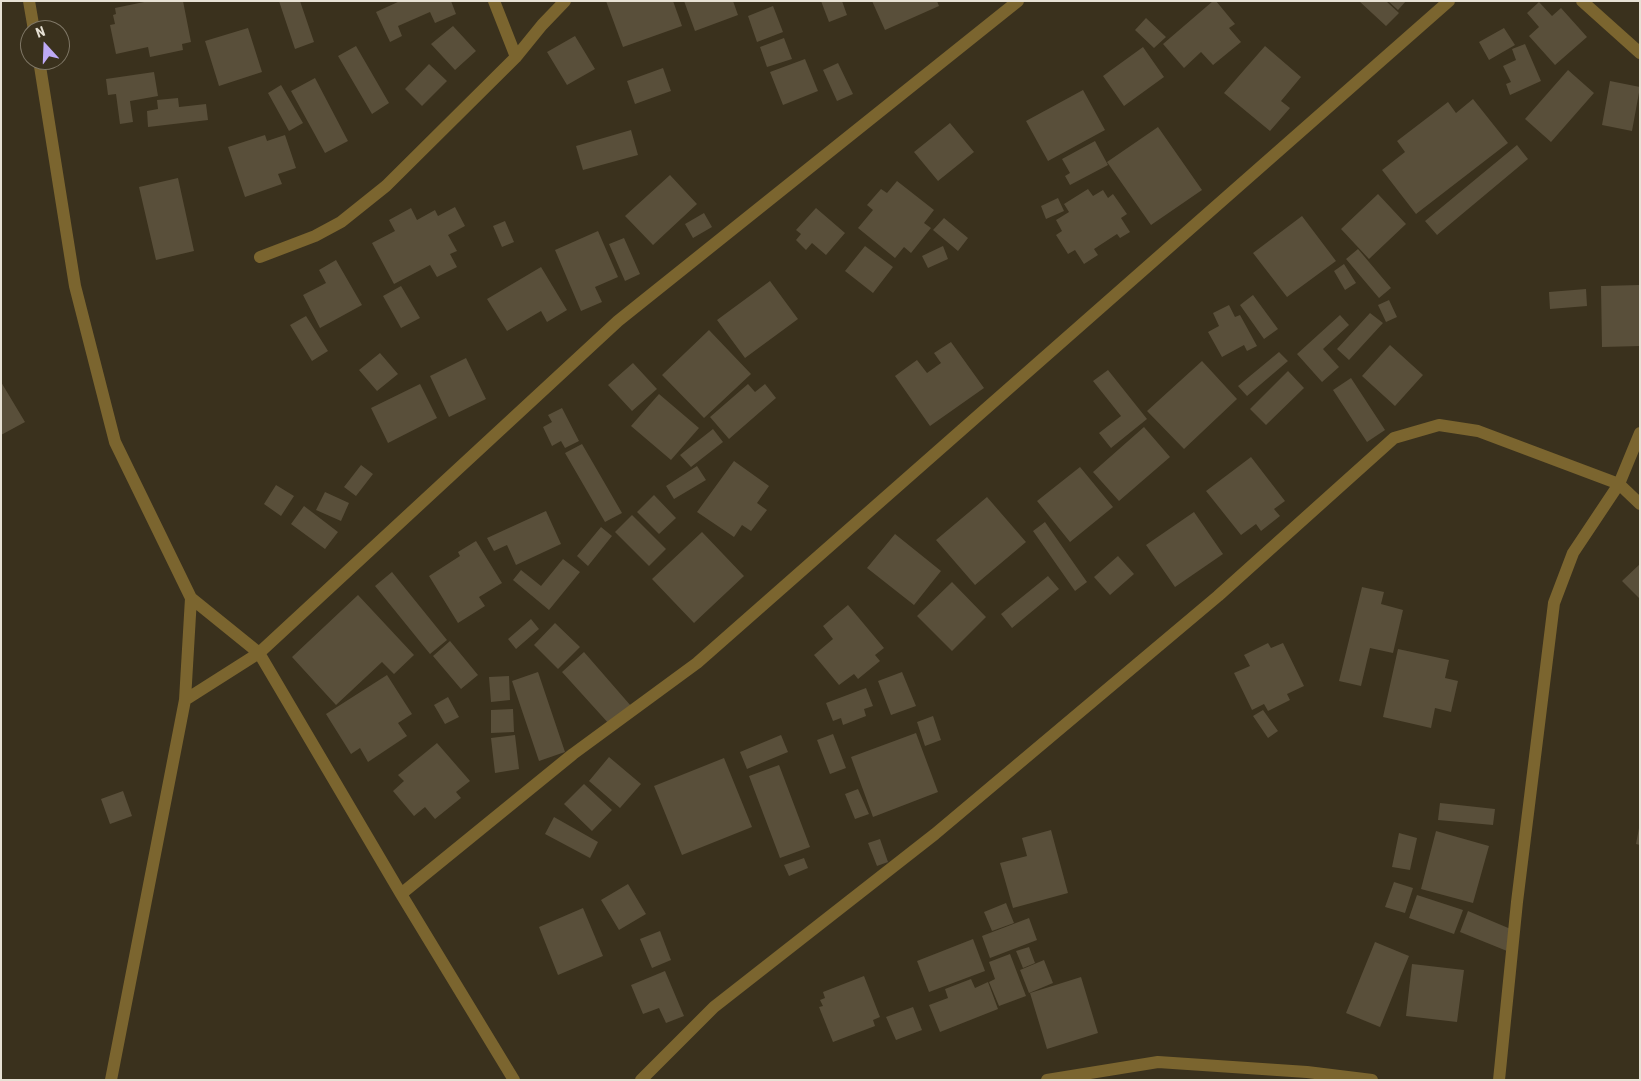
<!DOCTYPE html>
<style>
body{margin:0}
#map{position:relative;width:1641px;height:1081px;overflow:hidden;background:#3a311d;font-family:"Roboto Condensed",sans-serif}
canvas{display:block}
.frame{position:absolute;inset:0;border:2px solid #e7e1d4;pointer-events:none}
.north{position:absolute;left:20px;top:20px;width:50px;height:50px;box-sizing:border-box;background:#3a311d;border:1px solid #7f7766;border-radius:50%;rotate:340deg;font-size:14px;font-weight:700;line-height:20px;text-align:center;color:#e7e1d4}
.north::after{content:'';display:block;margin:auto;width:18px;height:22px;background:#bea9f5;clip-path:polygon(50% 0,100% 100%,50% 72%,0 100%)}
</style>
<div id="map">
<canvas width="1641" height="1081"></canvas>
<div class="frame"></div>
<div class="north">N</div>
</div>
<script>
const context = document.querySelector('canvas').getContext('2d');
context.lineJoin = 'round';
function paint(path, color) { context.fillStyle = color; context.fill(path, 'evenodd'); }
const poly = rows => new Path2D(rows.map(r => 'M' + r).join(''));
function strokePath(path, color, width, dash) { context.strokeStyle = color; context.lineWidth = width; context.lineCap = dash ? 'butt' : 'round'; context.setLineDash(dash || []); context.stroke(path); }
const building = poly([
 [149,1,183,1,191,42,182,44,183,50,150,57,148,47,116,54,110,25,115,24,113,15,116,14,115,8],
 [279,1,300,1,314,42,295,49],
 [400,1,451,1,456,14,435,23,430,12,398,26,402,36,390,42,376,12],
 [606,1,673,1,682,26,623,47],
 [684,1,733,1,738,15,695,31],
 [821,1,842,1,847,15,829,22],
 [872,1,937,1,939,6,885,30],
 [1213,1,1216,1,1235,24,1229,28,1241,42,1213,65,1201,52,1184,68,1163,44],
 [1359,1,1386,1,1399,13,1386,26],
 [1388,1,1406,1,1398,10],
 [1539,2,1552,16,1561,8,1587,37,1555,65,1529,36,1539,27,1527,13],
 [773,6,783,32,757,42,748,16],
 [1146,18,1166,37,1154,48,1135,30],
 [453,26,476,51,455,70,431,44],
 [248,28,262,72,219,86,205,41],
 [1504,28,1515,45,1489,60,1479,42],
 [575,36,595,69,567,85,547,52],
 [784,38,792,59,767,67,760,47],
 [1525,44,1541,81,1510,95,1506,84,1511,82,1503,66,1516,60,1512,49],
 [356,46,389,103,372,114,338,56],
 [1265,46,1301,77,1281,101,1290,108,1270,131,1224,93],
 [1143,47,1164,77,1124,106,1103,76],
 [805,59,818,91,783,105,770,72],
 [838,63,853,94,837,101,823,70],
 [429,64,447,81,422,106,405,89],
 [663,68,671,91,635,104,627,81],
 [1568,70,1594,93,1551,142,1525,119],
 [154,72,158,96,130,101,133,122,120,124,116,94,108,95,106,79],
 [315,78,348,141,325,153,291,91],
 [1610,81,1640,87,1632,131,1602,125],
 [281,85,303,123,289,131,268,93],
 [1083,90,1105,130,1048,161,1026,121],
 [178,98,179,107,206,104,208,120,148,127,147,111,158,109,157,100],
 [1473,99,1508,143,1416,214,1382,170,1405,152,1397,141,1448,102,1456,113],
 [950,123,974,152,938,181,914,152],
 [1158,127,1202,190,1151,225,1107,162],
 [631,130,638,155,583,170,576,146],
 [265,135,267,141,285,135,296,168,278,174,282,184,245,197,228,147],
 [1095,141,1108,165,1070,185,1065,176,1070,173,1062,159],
 [1517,145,1528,159,1437,235,1425,221],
 [670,175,697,204,653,245,625,216],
 [178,178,194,251,156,260,139,187],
 [897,181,934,210,924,223,931,228,911,253,904,247,895,258,858,228,873,210,867,205,881,189,887,193],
 [1088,189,1093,196,1103,190,1108,198,1113,194,1127,214,1121,218,1130,232,1120,238,1117,234,1094,249,1098,255,1084,264,1075,250,1068,254,1056,235,1062,231,1056,220,1069,212,1064,204],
 [1378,194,1406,224,1369,259,1341,229],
 [1058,198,1064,211,1046,219,1041,206],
 [455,207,465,226,448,235,457,251,450,254,457,267,437,277,430,265,394,284,372,243,395,231,389,220,411,208,417,220,435,210,438,216],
 [816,208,845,233,826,255,812,243,806,250,796,240,801,234,796,230],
 [704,213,712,227,693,238,685,224],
 [1302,216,1336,261,1287,297,1253,253],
 [944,218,968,238,958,251,933,230],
 [505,221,514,242,502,247,493,226],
 [598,231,618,277,595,287,602,302,581,311,555,250],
 [624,238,640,274,625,281,609,244],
 [865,246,893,267,873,293,845,271],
 [943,246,948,259,928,268,922,256],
 [1358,249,1391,288,1379,298,1346,259],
 [336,260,362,305,320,328,303,295,326,283,319,270],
 [1344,264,1356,283,1345,290,1334,271],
 [541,267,567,310,547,322,541,311,507,331,487,299],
 [770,281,798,319,745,358,717,320],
 [1640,285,1640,346,1602,347,1601,286],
 [401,286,420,318,401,328,383,296],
 [1586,289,1587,306,1550,309,1549,292],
 [1253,295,1278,329,1264,339,1240,305],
 [1389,300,1397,317,1386,322,1378,305],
 [1229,305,1235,317,1240,315,1257,346,1247,351,1244,345,1222,357,1208,332,1219,326,1213,313],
 [1370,313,1383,323,1349,360,1337,349],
 [1340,315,1349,325,1323,349,1339,367,1322,382,1297,354],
 [306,316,328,351,312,361,290,325],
 [709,330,751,374,704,418,662,375],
 [951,342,984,388,930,426,895,376,917,360,927,373,941,363,934,353],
 [1390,345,1423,375,1395,406,1362,376],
 [1279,352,1288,361,1247,396,1238,386],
 [380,353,398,374,377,391,359,370],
 [466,358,486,399,449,417,430,376],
 [1202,361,1237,399,1184,449,1147,411],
 [633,363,657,389,632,411,608,385],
 [1108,370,1147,419,1111,448,1099,433,1121,416,1093,381],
 [1288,371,1304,388,1266,425,1250,409],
 [1351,378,1385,430,1367,442,1333,390],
 [1,382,25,422,1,435],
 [420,384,437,418,388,443,371,408],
 [748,384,755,392,765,384,776,398,729,439,710,417],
 [659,394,699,428,671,460,631,426],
 [562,408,579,441,565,448,561,441,552,446,543,427,552,422,548,415],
 [1144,427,1170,457,1119,501,1093,472],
 [713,429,723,442,691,467,680,455],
 [582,444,622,513,605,522,565,453],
 [1251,457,1285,501,1274,509,1280,516,1261,531,1256,524,1241,535,1206,491],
 [734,461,769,486,757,503,767,510,751,531,742,525,734,537,697,512],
 [361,465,373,474,356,496,344,487],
 [697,466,706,480,674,499,666,486],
 [1080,467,1113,507,1070,542,1037,501],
 [276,485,294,496,281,516,264,504],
 [325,492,349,503,341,521,316,510],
 [654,495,676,518,659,534,637,512],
 [987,497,1026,542,975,585,936,540],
 [304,506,338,532,325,549,291,524],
 [546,511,561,544,516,565,507,545,494,551,487,538],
 [1194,512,1223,554,1175,587,1146,545],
 [632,515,666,549,649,566,615,532],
 [1045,522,1087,582,1075,591,1033,531],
 [601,527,612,536,588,566,577,556],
 [702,532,744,576,694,623,652,579],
 [895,534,941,571,914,605,867,568],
 [476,541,502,583,479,597,485,606,458,623,429,576,460,556,458,552],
 [1118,556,1134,574,1110,595,1094,577],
 [563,559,580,572,549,610,513,580,521,570,541,586],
 [1640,564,1640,599,1622,581],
 [392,572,447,640,430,654,375,586],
 [1048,576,1059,589,1012,628,1001,614],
 [952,582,986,617,952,651,917,616],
 [1362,587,1384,592,1381,604,1403,610,1393,653,1370,648,1361,686,1339,681],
 [358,595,414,655,394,674,382,662,336,705,292,657],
 [848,605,884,648,875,655,880,661,858,679,854,674,839,685,814,655,833,639,823,626],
 [531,619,539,629,516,649,508,639],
 [555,623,580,647,558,669,534,645],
 [450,641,478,675,461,689,433,656],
 [1268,643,1271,648,1283,643,1304,686,1287,694,1290,700,1268,711,1264,704,1252,710,1234,673,1250,666,1244,655],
 [1398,649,1449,660,1445,678,1458,681,1451,712,1435,708,1431,728,1383,717],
 [584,652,631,706,610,725,562,672],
 [538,672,565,752,539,761,512,681],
 [902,672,916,706,891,715,878,681],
 [387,675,412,714,398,723,407,736,368,762,360,748,351,754,326,714],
 [509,676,510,700,491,702,489,677],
 [866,688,873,706,864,709,866,716,843,725,841,718,833,721,826,703],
 [448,697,459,717,445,724,434,705],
 [513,709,514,732,491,733,491,710],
 [1263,710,1278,731,1268,738,1253,716],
 [933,716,941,740,925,746,917,722],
 [916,733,938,792,873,817,851,757],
 [833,734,846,768,830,774,817,740],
 [515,735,519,769,495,773,491,738],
 [781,735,788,752,747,769,740,752],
 [437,743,470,781,456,792,461,798,435,819,425,807,414,816,393,791,404,781,398,775],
 [609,757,641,784,620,808,589,781],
 [724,758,752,827,682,855,654,786],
 [779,765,810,847,780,858,749,776],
 [584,784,612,810,592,831,564,804],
 [858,789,869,814,855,819,845,794],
 [123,791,132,816,110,824,101,799],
 [1440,803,1495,809,1493,825,1438,820],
 [554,817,598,842,590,858,545,834],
 [1639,828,1640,828,1640,845,1636,844],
 [1051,830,1068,893,1013,908,1000,863,1027,856,1022,838],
 [1436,831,1489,846,1473,903,1421,889],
 [1399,833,1417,838,1410,870,1392,867],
 [880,839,888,862,877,866,868,843],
 [804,858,808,868,789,876,784,865],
 [1394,882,1413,888,1405,913,1385,907],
 [628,884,646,914,619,930,601,900],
 [1417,895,1463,910,1454,934,1409,918],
 [1006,903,1014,923,992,931,984,912],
 [583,908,603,956,558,975,539,927],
 [1468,911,1513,930,1507,951,1460,932],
 [1029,918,1037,940,990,958,982,936],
 [660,931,671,960,652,968,640,939],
 [973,939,985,971,929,992,917,961],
 [1375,942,1409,956,1380,1027,1346,1013],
 [1029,947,1035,963,1023,968,1016,951],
 [1010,954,1026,996,999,1006,989,982,995,979,989,962],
 [1044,960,1053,983,1029,993,1020,970],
 [1412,964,1464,970,1457,1022,1406,1016],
 [665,971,684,1016,666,1023,659,1008,643,1014,631,985],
 [864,976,880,1017,873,1020,875,1026,833,1042,819,1007,823,1006,820,1000,825,998,823,992],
 [1081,977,1098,1033,1047,1049,1030,993],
 [971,979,975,988,988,982,998,1009,940,1032,929,1005,948,998,945,989],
 [913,1007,922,1030,896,1040,886,1017]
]);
const minor = poly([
 [29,1,34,30],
 [494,1,516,57],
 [1582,1,1640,53],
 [39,60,75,286,115,442,191,598,185,700,111,1080],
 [260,257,315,236,341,222,386,186,516,57,542,25,565,1],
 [191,598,259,653,401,894,514,1080],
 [185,700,259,653,618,321,1018,1],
 [401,894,573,754,697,663,1449,1],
 [641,1080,714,1007,935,834,1218,596,1394,438,1439,425,1478,431,1619,484,1640,504],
 [1047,1080,1158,1062,1307,1072,1372,1080],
 [1499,1080,1517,902,1554,603,1573,553,1619,484,1640,433]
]);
paint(building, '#594f3a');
strokePath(minor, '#7b652f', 12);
</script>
